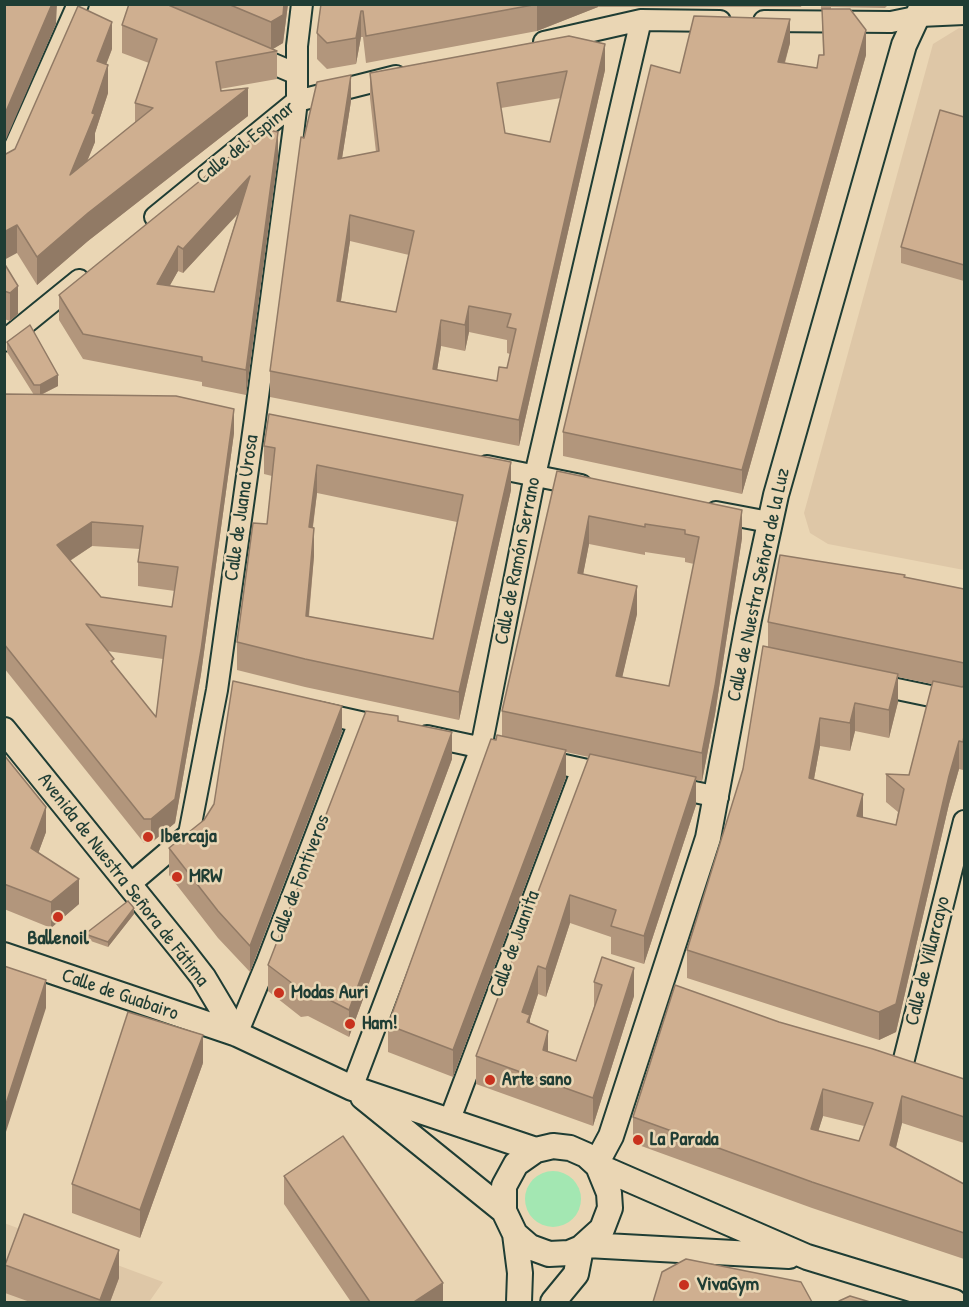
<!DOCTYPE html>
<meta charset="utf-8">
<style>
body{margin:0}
#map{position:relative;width:969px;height:1307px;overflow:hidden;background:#ead6b4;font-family:"Patrick Hand",sans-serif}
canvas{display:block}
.frame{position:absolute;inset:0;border:6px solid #1f3d34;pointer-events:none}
</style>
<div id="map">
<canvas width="969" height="1307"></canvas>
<div class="frame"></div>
</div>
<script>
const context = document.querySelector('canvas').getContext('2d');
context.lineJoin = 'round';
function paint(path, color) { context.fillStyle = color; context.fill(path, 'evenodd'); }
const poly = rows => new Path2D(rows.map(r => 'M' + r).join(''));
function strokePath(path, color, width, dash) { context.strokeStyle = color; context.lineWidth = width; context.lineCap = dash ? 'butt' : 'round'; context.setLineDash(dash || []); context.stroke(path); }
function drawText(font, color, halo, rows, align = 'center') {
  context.font = font + ' "Patrick Hand",sans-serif'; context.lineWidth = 5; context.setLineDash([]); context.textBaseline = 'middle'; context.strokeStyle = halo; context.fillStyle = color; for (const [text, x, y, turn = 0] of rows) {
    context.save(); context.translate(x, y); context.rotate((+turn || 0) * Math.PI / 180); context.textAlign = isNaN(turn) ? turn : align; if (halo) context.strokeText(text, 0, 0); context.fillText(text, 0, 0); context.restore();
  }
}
const built = poly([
 [959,28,964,29,964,570,828,544,810,533,804,513,933,44],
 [4,1223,163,1282,149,1302,5,1302]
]);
const green = poly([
 '525 1199a28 28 0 1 1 56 0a28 28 0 1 1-56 0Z'
]);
const minor = poly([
 [764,21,891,22,920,16,964,14],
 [544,42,641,20,720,21],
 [252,55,297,74],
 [4,171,78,4],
 [155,217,297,101,396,76],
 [4,341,79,280],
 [487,466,581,485],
 [716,512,769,522],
 [873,684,964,703],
 [316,712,387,728],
 [427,736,492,750],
 [542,760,610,775],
 [671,787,718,797],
 [128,886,189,834,217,690,255,419,293,134,297,101,297,46,302,4],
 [237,1034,267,962,359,722],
 [902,1067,964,821],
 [352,1088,481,748,535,475,641,20],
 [450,1119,582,769]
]);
const tertiary = poly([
 [4,730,182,950,203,977,237,1034],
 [4,955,237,1034,352,1088,536,1150],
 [363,1097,504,1211,515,1234,530,1247,549,1254,569,1253,581,1248,602,1229,610,1208,609,1193,598,1166],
 [596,1164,611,1136,708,838,749,619,776,495,904,45,923,4],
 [504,1211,504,1186,516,1164,536,1150,553,1146,570,1148,586,1155,598,1166,807,1257,954,1302],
 [515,1234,520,1273,519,1302],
 [587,1245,789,1256],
 [553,1302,576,1274,581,1248]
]);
const wall = poly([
 [129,4,288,4,283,43,273,49,277,51,277,79,220,89,221,91,248,116,88,241,37,285,17,253,15,149,112,49,106,64,108,93,95,133,95,142,87,162,135,123,135,103,149,63,122,53,122,25],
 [321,4,802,4,801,7,598,7,537,31,366,63,363,37,361,37,356,64,327,69,317,59,317,33],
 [821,4,889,4,885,8,831,7,831,9,866,55,742,494,563,456,563,432,680,73,790,43,785,63,817,68,823,55,822,9,821,9],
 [605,70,519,446,270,397,270,371,304,138,351,101,342,158,376,152,370,98,370,73],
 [561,98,550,142,505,133,501,108],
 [350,241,409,255,396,312,341,301],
 [469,332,507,340,507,353,510,354,507,368,497,381,437,370,441,346,465,351],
 [964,117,964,281,901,263,901,247],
 [278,157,246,395,202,386,202,382,83,359,59,320,59,295],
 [238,213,214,292,169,286,178,271,183,273],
 [4,263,18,314,10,321,4,319],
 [7,342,58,386,41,395,234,433,201,674,175,823,151,843,144,843,4,668,4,394,34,395,7,352],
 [92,546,140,549,138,562,138,586,175,591,172,607,101,597,70,561],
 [107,651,163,659,156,717,114,664],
 [264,446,511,490,459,720,305,687,237,670,237,642,267,524,272,476,264,474],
 [317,493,457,522,433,639,309,617,314,556,313,527],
 [557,471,742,538,715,714,702,781,696,780,696,805,644,964,611,954,611,937,570,923,546,997,538,994,530,1019,530,1023,548,1052,576,1061,594,1007,594,982,634,996,593,1126,476,1084,476,1056,589,757,566,752,566,777,453,1077,388,1052,388,1025,496,740,502,736,502,711],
 [589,544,645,555,645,552,685,558,685,562,694,564,669,686,622,677,637,614,583,574],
 [905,577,964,589,964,764,963,770,959,769,949,804,896,1032,879,1040,687,978,687,950,743,769,768,647,768,622],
 [898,677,932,684,909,775,886,774,886,802,898,812,896,825,863,818,814,779,820,746,850,751,855,731,889,738,898,702],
 [398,721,452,759,349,1037,308,1016,301,1017,268,991,268,965],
 [342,732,250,972,218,938,169,875,169,848],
 [4,755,46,832,38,853,79,904,51,928,4,909],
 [134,914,108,947,85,939,85,934],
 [779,1022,964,1079,964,1143,902,1123,896,1148,964,1184,964,1259,812,1208,633,1143,633,1117],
 [823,1116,864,1126,859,1141,818,1131],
 [203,1063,140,1238,72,1213,72,1184],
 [284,1176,443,1302,351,1302,284,1204],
 [5,1265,119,1278,110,1302,30,1302,5,1293]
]);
const shadedWall = poly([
 [50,4,57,4,56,24,4,144,4,116],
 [284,4,288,4,283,43,271,50,271,22],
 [598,4,598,7,537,31,537,5],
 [361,11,361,37,356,64,356,38],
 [790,19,790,43,778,86,778,62],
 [112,22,112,49,97,89,97,61],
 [866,30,866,55,742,494,742,470],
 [605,44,605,70,519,446,519,420],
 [108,65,108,93,95,133,95,142,70,202,70,175],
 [351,75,351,101,338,184,338,159],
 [248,88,248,116,88,241,37,285,37,257,88,213],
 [278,132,278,157,246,395,246,370],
 [250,176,250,201,183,273,183,249],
 [350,215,350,241,337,326,337,301],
 [17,225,17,253,4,260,4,232],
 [178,246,178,271,157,309,157,284],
 [18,286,18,314,10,321,10,293],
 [469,306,469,332,465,351,465,325],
 [441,320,441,346,433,395,433,369],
 [58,375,58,386,40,395,40,385],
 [234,409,234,433,201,674,175,823,151,843,151,819],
 [511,462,511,490,459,720,459,692],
 [317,465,317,493,309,555,309,527],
 [742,510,742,538,715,714,702,781,702,753],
 [589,516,589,544,578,601,578,573],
 [92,522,92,546,57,569,57,545],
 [314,528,314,556,306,644,306,616],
 [637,586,637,614,616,704,616,676],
 [898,674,898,702,889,738,889,710],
 [855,703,855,731,850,751,850,723],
 [342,706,342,732,250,972,250,946],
 [820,718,820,746,809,806,809,778],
 [452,732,452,759,349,1037,349,1010],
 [964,736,964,764,963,770,963,742],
 [959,741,959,769,949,804,896,1032,879,1040,879,1012],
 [566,750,566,777,453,1077,453,1050],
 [696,777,696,805,644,964,644,936],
 [863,794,863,822,857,816],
 [46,807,46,832,31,873,31,848],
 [79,879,79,904,51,928,51,902],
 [570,895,570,923,546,997,546,969],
 [134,908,134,914,108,947,108,942],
 [538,966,538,994,530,1019,530,1043,522,1012],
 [634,968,634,996,593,1126,593,1098],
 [46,980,46,1008,4,1138,4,1110],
 [548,1031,548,1059,543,1050],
 [203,1035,203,1063,140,1238,140,1210],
 [823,1089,823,1116,811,1155,811,1129],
 [902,1096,902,1123,890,1171,890,1145],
 [119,1250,119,1278,110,1302,100,1302,100,1300],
 [443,1283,443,1302,414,1302]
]);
const building = poly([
 [4,4,52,4,4,116,4,4],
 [129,4,166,4,277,51,216,62,221,91,248,88,88,213,37,257,17,225,4,232,4,155,15,149,78,6,112,22,97,61,108,65,92,113,95,114,70,175,153,108,135,103,157,39,122,25,129,4],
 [228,4,284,4,283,15,271,22,228,4],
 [321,4,538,4,366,36,363,11,361,11,356,38,327,43,317,33,321,4],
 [822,9,850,9,866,30,742,470,563,432,651,65,680,73,694,16,790,19,778,62,817,68,819,55,824,55,822,9],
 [569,36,605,44,519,420,270,371,301,137,304,138,317,82,351,75,338,159,379,151,370,73,569,36],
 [567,71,550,142,505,133,497,83,567,71],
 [350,215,414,231,396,312,337,301,350,215],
 [469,306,511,314,507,327,516,329,507,368,499,367,497,381,433,369,441,320,465,325,469,306],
 [940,110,964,117,964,265,901,247,940,110],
 [264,129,278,132,246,370,202,361,202,357,83,334,59,295,264,129],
 [250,176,214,292,157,284,178,246,183,249,250,176],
 [4,263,18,286,10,293,4,291,4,263],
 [30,325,58,375,40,385,34,385,7,342,30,325],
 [4,394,176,396,234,409,201,650,175,799,151,819,144,819,4,644,4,394],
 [92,522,143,526,138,562,178,567,172,607,101,597,57,545,92,522],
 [86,624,166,636,156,717,111,661,114,659,86,624],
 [269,414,511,462,459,692,305,659,237,642,253,523,267,524,275,448,264,446,269,414],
 [317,465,463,495,433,639,306,616,314,528,309,527,317,465],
 [557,471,742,510,715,686,702,753,502,711,557,471],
 [589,516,645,527,645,524,685,530,685,534,699,537,669,686,616,676,637,586,578,573,589,516],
 [780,555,905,575,904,577,964,589,964,663,768,622,780,555],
 [763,646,898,674,889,710,855,703,850,723,820,718,809,778,863,794,857,816,896,825,904,789,886,774,909,775,933,681,962,687,964,686,964,736,963,742,959,741,949,776,896,1004,879,1012,687,950,743,769,763,646],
 [233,681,342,706,250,946,218,911,169,848,204,820,214,804,233,681],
 [366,711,398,716,398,721,452,732,349,1010,308,989,301,990,268,965,366,711],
 [497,735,566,750,453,1050,388,1025,491,739,496,740,497,735],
 [590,754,696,777,644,936,611,926,616,910,570,895,546,969,538,966,522,1012,530,1015,527,1022,548,1031,543,1050,576,1061,602,985,594,982,602,957,634,968,593,1098,476,1056,590,754],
 [4,755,46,807,31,848,79,879,51,902,4,884,4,755],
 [128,901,134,908,108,942,85,934,128,901],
 [4,966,46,980,4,1110,4,966],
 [675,985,779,1022,873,1049,964,1079,964,1117,902,1096,890,1145,964,1184,964,1233,812,1182,633,1117,675,985],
 [823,1089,873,1103,859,1141,811,1129,823,1089],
 [128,1012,203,1035,140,1210,72,1184,128,1012],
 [343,1136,443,1283,414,1302,370,1302,284,1176,343,1136],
 [24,1214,119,1250,100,1300,5,1265,24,1214],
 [686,1259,801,1282,812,1302,653,1302,662,1272,686,1259],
 [850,1296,870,1302,839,1302,839,1301,850,1296]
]);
const markers = [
 [148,837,6,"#c8321e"],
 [177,877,6,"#c8321e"],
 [58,917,6,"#c8321e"],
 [279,993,6,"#c8321e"],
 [350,1024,6,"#c8321e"],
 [490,1080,6,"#c8321e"],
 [638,1140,6,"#c8321e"],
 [684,1285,6,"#c8321e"]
];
const streetNames = [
 ["Calle del Espinar",246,143,-39],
 ["Calle de Juana Urosa",242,508,-82],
 ["Calle de Ramón Serrano",518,561,-79],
 ["Calle de Nuestra Señora de la Luz",759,585,-78],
 ["Calle de Fontiveros",300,879,-69],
 ["Avenida de Nuestra Señora de Fátima",123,880,52],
 ["Calle de Juanita",515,944,-70],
 ["Calle de Villarcayo",928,961,-76],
 ["Calle de Guabairo",120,995,19]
];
const poiNames = [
 ["Ibercaja",160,837],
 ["MRW",189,877],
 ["Ballenoil",58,939,"center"],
 ["Modas Auri",291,993],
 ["Ham!",362,1024],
 ["Arte sano",502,1080],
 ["La Parada",650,1140],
 ["VivaGym",696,1285]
];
paint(built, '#dec7a7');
paint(green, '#a3e7b2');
strokePath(minor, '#1f3d34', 24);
strokePath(tertiary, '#1f3d34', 28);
strokePath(minor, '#ead6b4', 20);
strokePath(tertiary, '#ead6b4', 24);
paint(wall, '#b2967c');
paint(shadedWall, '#917a65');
paint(building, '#cfaf90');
strokePath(building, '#917a65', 1.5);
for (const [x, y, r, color] of markers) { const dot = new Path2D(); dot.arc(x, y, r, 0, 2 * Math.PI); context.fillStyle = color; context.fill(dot); strokePath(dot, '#ead6b4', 2); }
drawText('20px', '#1f3d34', '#ead6b4', streetNames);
drawText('bold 20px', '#1f3d34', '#ead6b4', poiNames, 'left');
</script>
